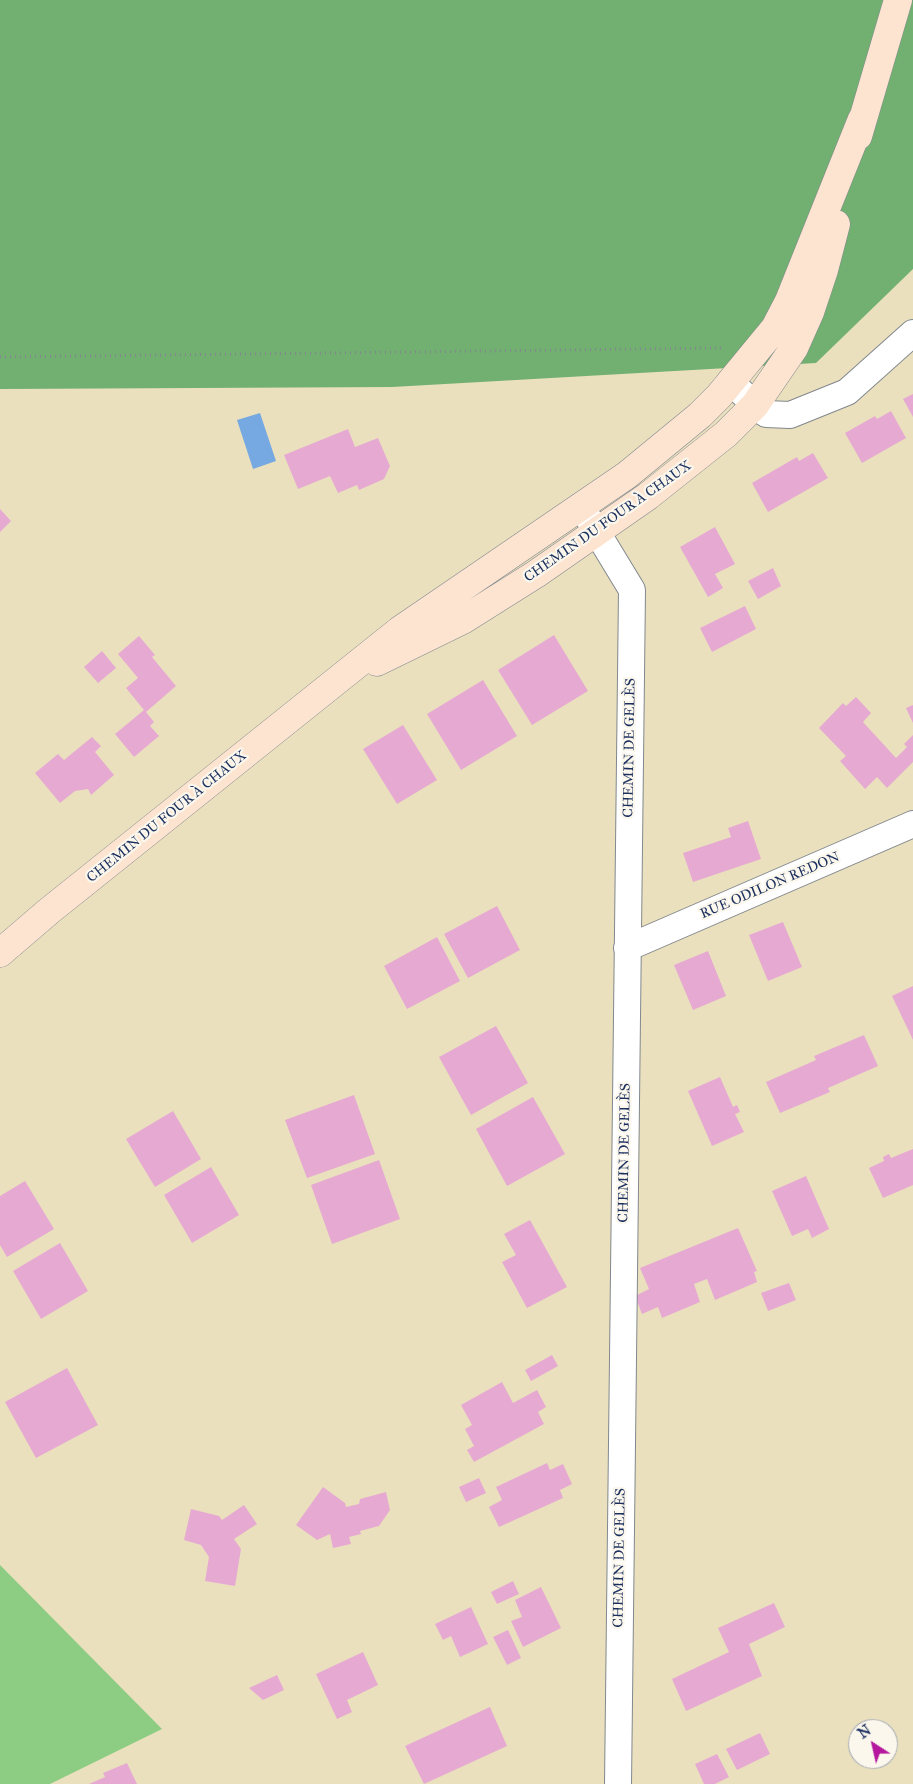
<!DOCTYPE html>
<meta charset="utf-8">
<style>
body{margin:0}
#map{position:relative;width:913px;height:1784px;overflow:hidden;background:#eae0bd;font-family:"IM FELL Great Primer",serif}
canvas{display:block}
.north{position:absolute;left:848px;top:1719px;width:50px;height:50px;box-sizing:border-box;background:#fbf7ec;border:1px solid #a1a7b3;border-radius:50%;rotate:325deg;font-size:14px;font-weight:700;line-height:20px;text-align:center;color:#1b2f5e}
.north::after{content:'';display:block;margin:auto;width:18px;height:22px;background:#b5179e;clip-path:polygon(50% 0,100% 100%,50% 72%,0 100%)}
</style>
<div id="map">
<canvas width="913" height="1784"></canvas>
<div class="north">N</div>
</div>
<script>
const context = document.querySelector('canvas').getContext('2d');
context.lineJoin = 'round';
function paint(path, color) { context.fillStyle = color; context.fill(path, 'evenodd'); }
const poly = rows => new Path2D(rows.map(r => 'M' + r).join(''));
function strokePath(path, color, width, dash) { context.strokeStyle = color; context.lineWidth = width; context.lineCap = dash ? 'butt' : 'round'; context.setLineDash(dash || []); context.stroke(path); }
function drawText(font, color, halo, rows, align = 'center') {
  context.font = font + ' "IM FELL Great Primer",serif'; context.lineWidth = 4.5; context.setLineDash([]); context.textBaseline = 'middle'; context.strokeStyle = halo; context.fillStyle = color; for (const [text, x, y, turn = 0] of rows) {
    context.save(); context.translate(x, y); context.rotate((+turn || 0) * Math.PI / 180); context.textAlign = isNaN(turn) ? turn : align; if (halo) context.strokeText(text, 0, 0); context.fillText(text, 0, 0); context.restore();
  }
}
const green = poly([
 [0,1565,162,1729,50,1784,0,1784]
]);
const forest = poly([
 [0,0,913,0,913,269,816,363,392,387,0,389]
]);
const water = poly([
 [260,413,276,461,253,469,237,420]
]);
const building = poly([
 [913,394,913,417,903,399],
 [891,411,906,438,862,463,845,433,875,416,877,419],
 [348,429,355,447,378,438,390,466,384,479,359,490,357,485,338,493,330,476,298,489,284,455],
 [813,453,828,478,768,512,752,483,797,457,799,461],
 [0,509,11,521,0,532],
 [715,527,735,564,715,574,723,588,708,597,680,547],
 [773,568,781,586,758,599,748,581],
 [745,606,756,629,712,652,700,628],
 [554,635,588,691,532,725,498,670],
 [139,636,155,655,152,657,176,686,146,712,154,722,150,726,159,736,134,757,115,734,144,710,126,688,138,678,118,654],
 [102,651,116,668,98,683,84,667],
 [483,680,517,736,461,770,427,714],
 [856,697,871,713,863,722,896,758,907,747,904,744,913,735,913,762,887,788,877,777,865,789,840,761,846,756,819,728,843,703,846,706],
 [913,705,913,723,906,708],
 [403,725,437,780,397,804,363,749],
 [92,737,101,746,95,752,114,775,91,795,88,789,75,791,60,803,35,773,58,754,64,760],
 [748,821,761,859,693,882,683,853,731,837,728,828],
 [497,906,520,950,468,978,444,934],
 [783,922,802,967,768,981,749,935],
 [437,937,460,981,407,1009,384,966],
 [708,951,726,996,693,1010,674,965],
 [913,986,913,1040,892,996],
 [496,1026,528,1083,471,1115,439,1057],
 [864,1035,878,1066,828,1088,830,1092,780,1113,766,1082,816,1060,814,1056],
 [720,1077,733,1107,737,1105,740,1112,735,1114,744,1132,712,1146,688,1091],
 [354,1095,375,1154,307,1178,285,1120],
 [533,1097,565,1154,507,1186,476,1129],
 [173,1111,201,1159,155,1187,126,1139],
 [913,1149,913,1185,883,1198,869,1168,884,1161,883,1157,889,1154,891,1158],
 [379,1160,400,1219,332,1244,311,1185],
 [211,1167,239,1215,192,1243,164,1195],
 [806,1176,829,1229,812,1238,808,1229,792,1236,772,1191],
 [25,1181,54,1229,7,1257,0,1245,0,1196],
 [530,1220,567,1287,527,1308,502,1262,516,1255,504,1234],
 [738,1228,757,1271,754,1272,757,1282,715,1300,707,1279,694,1284,700,1302,662,1318,658,1307,642,1314,635,1296,649,1289,640,1268],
 [60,1243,88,1291,41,1319,13,1271],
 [789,1283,796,1300,768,1311,761,1293],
 [552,1355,558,1366,531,1381,525,1370],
 [67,1368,98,1425,36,1458,5,1402],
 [502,1382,513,1403,537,1390,546,1407,538,1412,544,1424,474,1462,467,1450,474,1446,465,1429,472,1425,461,1405],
 [547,1463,550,1470,563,1464,572,1484,560,1490,563,1498,499,1527,489,1507,502,1500,496,1487],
 [479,1478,486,1493,466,1502,459,1487],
 [323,1487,345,1503,346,1507,359,1504,360,1499,386,1492,390,1510,379,1526,360,1531,361,1534,349,1537,351,1544,333,1548,330,1534,317,1540,296,1525],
 [244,1505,257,1524,234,1539,241,1549,235,1586,205,1581,209,1557,201,1545,184,1540,191,1509,219,1516,222,1520],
 [513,1581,519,1594,497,1604,491,1592],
 [541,1587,561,1628,523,1647,511,1621,522,1617,515,1600],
 [774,1603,785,1627,749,1644,762,1676,686,1711,672,1679,729,1652,718,1628],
 [471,1607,488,1644,460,1657,451,1636,443,1640,435,1624],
 [508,1630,521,1658,507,1665,493,1637],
 [363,1652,378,1685,347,1700,352,1712,337,1719,316,1674],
 [277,1675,284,1690,263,1700,249,1688],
 [490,1707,507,1746,424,1784,405,1746],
 [760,1733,770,1754,737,1770,726,1749],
 [717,1754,729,1777,715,1784,704,1784,695,1764],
 [127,1763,137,1784,89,1784,105,1777,103,1773]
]);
const path = poly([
 [0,357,722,348]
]);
const street = poly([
 [730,382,766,414,790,415,847,392,913,333],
 [581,506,632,590,618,1784],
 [627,948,913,824]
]);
const secondary = poly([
 [858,136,898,0],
 [377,662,463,620,536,574,648,496,726,434,755,405,794,348,810,312,824,270,836,224],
 [0,953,49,911,400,630,627,475,700,415,719,396,775,328,789,301,862,119]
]);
const streetNames = [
 ["CHEMIN DU FOUR À CHAUX",608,522,-35],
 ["CHEMIN DE GELÈS",630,748,-89],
 ["CHEMIN DU FOUR À CHAUX",167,817,-39],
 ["RUE ODILON REDON",770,886,-23],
 ["CHEMIN DE GELÈS",625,1153,-89],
 ["CHEMIN DE GELÈS",620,1558,-89]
];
paint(green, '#8ccc83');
paint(forest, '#71b071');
paint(water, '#76a8e1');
paint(building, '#e6aad2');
strokePath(street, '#82888e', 28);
strokePath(secondary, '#82888e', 29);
strokePath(path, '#82888e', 3, [1, 4]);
strokePath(street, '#fff', 26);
strokePath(secondary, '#fde4d0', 28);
drawText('14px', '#1b2f5e', '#fbf7ec', streetNames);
</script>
